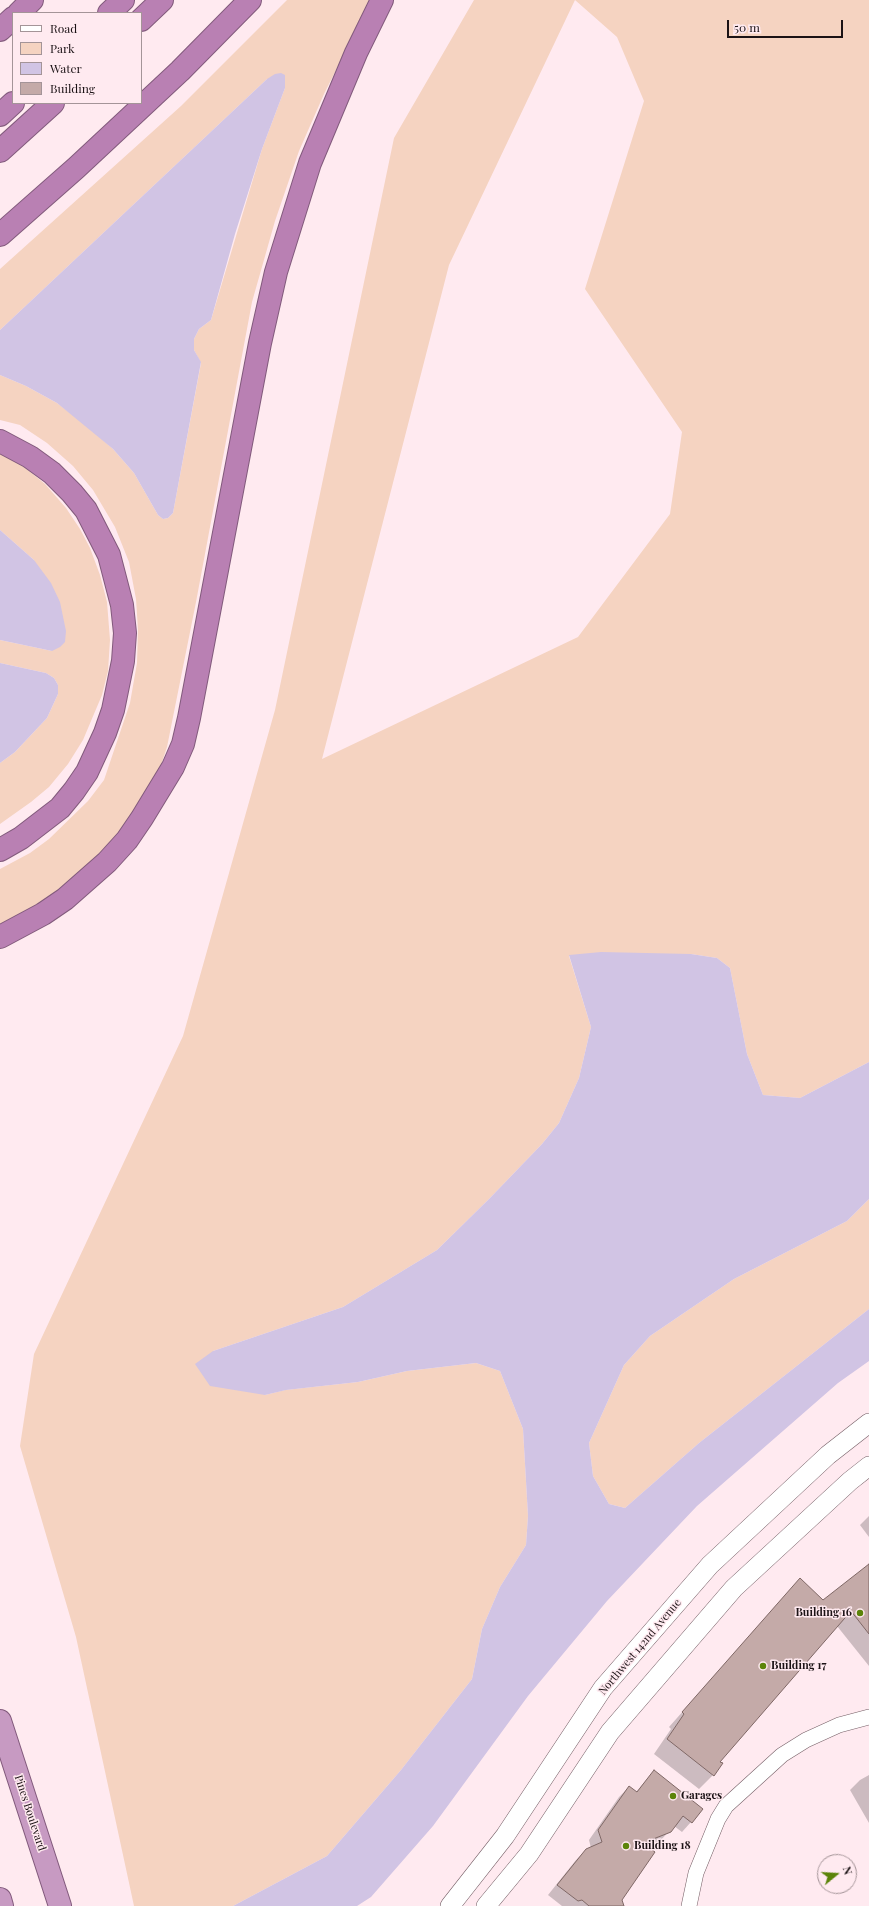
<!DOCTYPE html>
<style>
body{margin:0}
#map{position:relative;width:869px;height:1906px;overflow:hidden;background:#ffeaf0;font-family:"Playfair Display",serif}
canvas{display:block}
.legend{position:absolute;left:12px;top:12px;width:130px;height:92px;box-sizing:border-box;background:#ffeaf0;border:1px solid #a49498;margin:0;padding:5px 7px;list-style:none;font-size:12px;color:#1b1215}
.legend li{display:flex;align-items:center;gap:8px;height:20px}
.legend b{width:20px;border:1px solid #a49498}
.north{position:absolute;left:817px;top:1854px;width:40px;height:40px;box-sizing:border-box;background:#ffeaf0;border:1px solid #a49498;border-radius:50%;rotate:72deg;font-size:11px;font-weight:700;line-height:16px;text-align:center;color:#1b1215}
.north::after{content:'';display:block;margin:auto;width:14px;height:18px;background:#5b8409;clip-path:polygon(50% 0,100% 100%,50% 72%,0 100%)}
.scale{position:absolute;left:727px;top:20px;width:116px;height:18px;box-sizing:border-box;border:2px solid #1b1215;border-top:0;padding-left:5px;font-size:12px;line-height:14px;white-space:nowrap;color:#1b1215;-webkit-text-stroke:3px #ffeaf0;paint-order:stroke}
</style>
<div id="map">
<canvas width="869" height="1906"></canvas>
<ul class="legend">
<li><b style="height:5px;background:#fff"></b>Road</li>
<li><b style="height:11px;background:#f5d3c1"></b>Park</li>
<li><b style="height:11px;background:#d1c4e4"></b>Water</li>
<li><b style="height:11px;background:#c4aaa8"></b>Building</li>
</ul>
<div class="north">N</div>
<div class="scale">50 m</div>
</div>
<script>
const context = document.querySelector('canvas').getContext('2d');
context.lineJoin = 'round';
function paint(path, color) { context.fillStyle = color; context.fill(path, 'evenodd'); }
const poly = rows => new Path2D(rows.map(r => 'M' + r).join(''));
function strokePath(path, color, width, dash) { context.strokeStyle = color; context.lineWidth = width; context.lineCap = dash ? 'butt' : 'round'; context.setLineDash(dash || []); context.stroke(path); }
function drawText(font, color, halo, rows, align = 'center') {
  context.font = font + ' "Playfair Display",serif'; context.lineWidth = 3; context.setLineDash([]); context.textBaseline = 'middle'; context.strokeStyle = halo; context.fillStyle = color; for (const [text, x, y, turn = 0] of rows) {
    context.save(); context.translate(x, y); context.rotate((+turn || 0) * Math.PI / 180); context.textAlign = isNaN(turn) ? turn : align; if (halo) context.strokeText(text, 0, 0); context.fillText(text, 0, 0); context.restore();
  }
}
const green = poly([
 [287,0,374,0,348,46,324,94,299,151,275,221,252,302,196,602,167,747,158,774,141,803,111,843,89,867,40,905,0,926,0,869,30,853,49,839,88,801,104,780,130,703,137,663,138,630,136,599,129,562,115,527,93,490,73,466,47,443,20,425,0,420,0,375,26,386,57,403,85,424,113,449,134,473,158,515,163,519,168,518,173,513,201,363,194,350,194,339,199,329,211,320,262,149,285,88,267,79,0,330,0,269,181,106],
 [474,0,575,0,449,265,322,759,578,637,670,514,682,432,585,289,644,101,617,37,575,0,869,0,869,1062,800,1098,763,1095,747,1054,730,968,717,958,691,954,569,956,591,1027,579,1078,559,1123,542,1144,489,1199,437,1250,343,1307,213,1351,265,1395,285,1390,358,1382,407,1371,476,1363,500,1371,523,1429,528,1516,526,1545,500,1587,482,1629,472,1679,401,1770,327,1856,233,1906,134,1906,76,1637,20,1446,34,1354,183,1036,275,710,394,138],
 [0,452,18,462,45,484,66,508,80,529,90,548,100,575,107,602,110,640,108,671,102,695,83,740,68,764,49,787,31,802,0,824,0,763,15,752,47,718,58,694,58,685,54,678,46,673,0,663,0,640,52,651,34,560,0,530],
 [869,1199,869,1309,699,1443,625,1508,609,1504,593,1476,589,1443,624,1365,650,1336,734,1279,847,1221]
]);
const water = poly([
 [281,73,285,75,285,88,262,149,235,234,211,320,199,329,194,339,194,350,201,362,173,513,168,518,163,519,158,515,134,473,113,449,57,403,26,386,0,375,0,330,267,79,275,74],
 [0,530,34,560,51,583,60,602,66,631,65,642,60,647,52,651,0,640],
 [0,663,46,673,54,678,58,685,58,694,47,718,15,752,0,763],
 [601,952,691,954,717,958,730,968,747,1054,763,1095,800,1098,869,1062,869,1199,847,1221,734,1279,650,1336,624,1365,589,1443,593,1476,609,1504,625,1508,699,1443,869,1309,869,1361,838,1383,697,1506,607,1601,528,1696,433,1826,371,1897,357,1906,233,1906,327,1856,401,1770,472,1679,482,1629,500,1587,526,1545,528,1516,523,1429,500,1371,476,1363,407,1371,358,1382,286,1390,265,1395,210,1386,195,1364,213,1351,343,1307,437,1250,489,1199,542,1144,559,1123,579,1078,591,1027,569,955]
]);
const shadow = poly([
 [869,1516,869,1537,860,1525],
 [869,1565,869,1666,837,1626,719,1762,713,1775,699,1789,654,1754,671,1729,669,1727,800,1579,823,1602],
 [654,1771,691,1822,682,1832,674,1826,660,1841,646,1847,620,1900,620,1906,562,1906,548,1895,576,1860,586,1850,591,1848,589,1840,619,1797,629,1787,636,1792],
 [869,1775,869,1823,850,1790,860,1780]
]);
const building = poly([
 [869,1564,869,1634,851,1611,720,1762,723,1763,714,1776,667,1739,684,1714,682,1712,800,1578,823,1600,869,1564],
 [654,1770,703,1809,692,1823,683,1816,671,1832,643,1843,655,1852,622,1900,624,1906,589,1906,582,1900,578,1901,557,1885,586,1849,602,1842,598,1830,629,1786,637,1792,654,1770]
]);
const minor = poly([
 [689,1906,696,1873,718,1819,726,1806,782,1755,806,1740,839,1725,869,1717]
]);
const tertiary = poly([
 [450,1906,505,1836,603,1688,710,1565,828,1455,869,1423],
 [486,1906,529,1854,610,1732,734,1588,850,1481,869,1466]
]);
const trunk = poly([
 [0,1721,60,1906],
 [0,1899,2,1906]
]);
const motorway = poly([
 [19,13,32,0],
 [109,13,123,0],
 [141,20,162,0],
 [0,30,13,18],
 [0,115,13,103],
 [0,151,53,103],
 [0,235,76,168,180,71,250,0],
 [0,441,30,457,52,473,72,493,86,510,109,555,122,605,125,633,123,661,113,710,105,733,87,772,74,791,60,808,21,838,0,850],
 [0,937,43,914,65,899,107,862,127,840,142,818,173,767,183,744,189,718,260,343,276,272,310,163,356,53,382,0]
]);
const markers = [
 [860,1613,4,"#5b8409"],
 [763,1666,4,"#5b8409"],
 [673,1796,4,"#5b8409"],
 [626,1846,4,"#5b8409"]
];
const poiNames = [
 ["Building 16",852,1613,"right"],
 ["Building 17",771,1666],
 ["Garages",681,1796],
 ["Building 18",634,1846]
];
const streetNames = [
 ["Northwest 142nd Avenue",640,1647,-50],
 ["Pines Boulevard",30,1813,72]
];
paint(green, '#f5d3c1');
paint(water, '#d1c4e4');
paint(shadow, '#0003');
paint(building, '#c4aaa8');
strokePath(building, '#7f6765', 1);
strokePath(minor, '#745e65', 16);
strokePath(tertiary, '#745e65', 20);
strokePath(trunk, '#825a7c', 24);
strokePath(motorway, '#825a7c', 24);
strokePath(minor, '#fff', 15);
strokePath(tertiary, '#fff', 19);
strokePath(trunk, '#c79ac2', 22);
strokePath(motorway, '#b980b3', 22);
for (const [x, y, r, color] of markers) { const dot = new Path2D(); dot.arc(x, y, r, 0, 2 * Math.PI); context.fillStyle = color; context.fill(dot); strokePath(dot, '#ffeaf0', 1.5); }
drawText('bold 11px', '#1b1215', '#ffeaf0', poiNames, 'left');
drawText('11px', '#1b1215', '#ffeaf0', streetNames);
</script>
